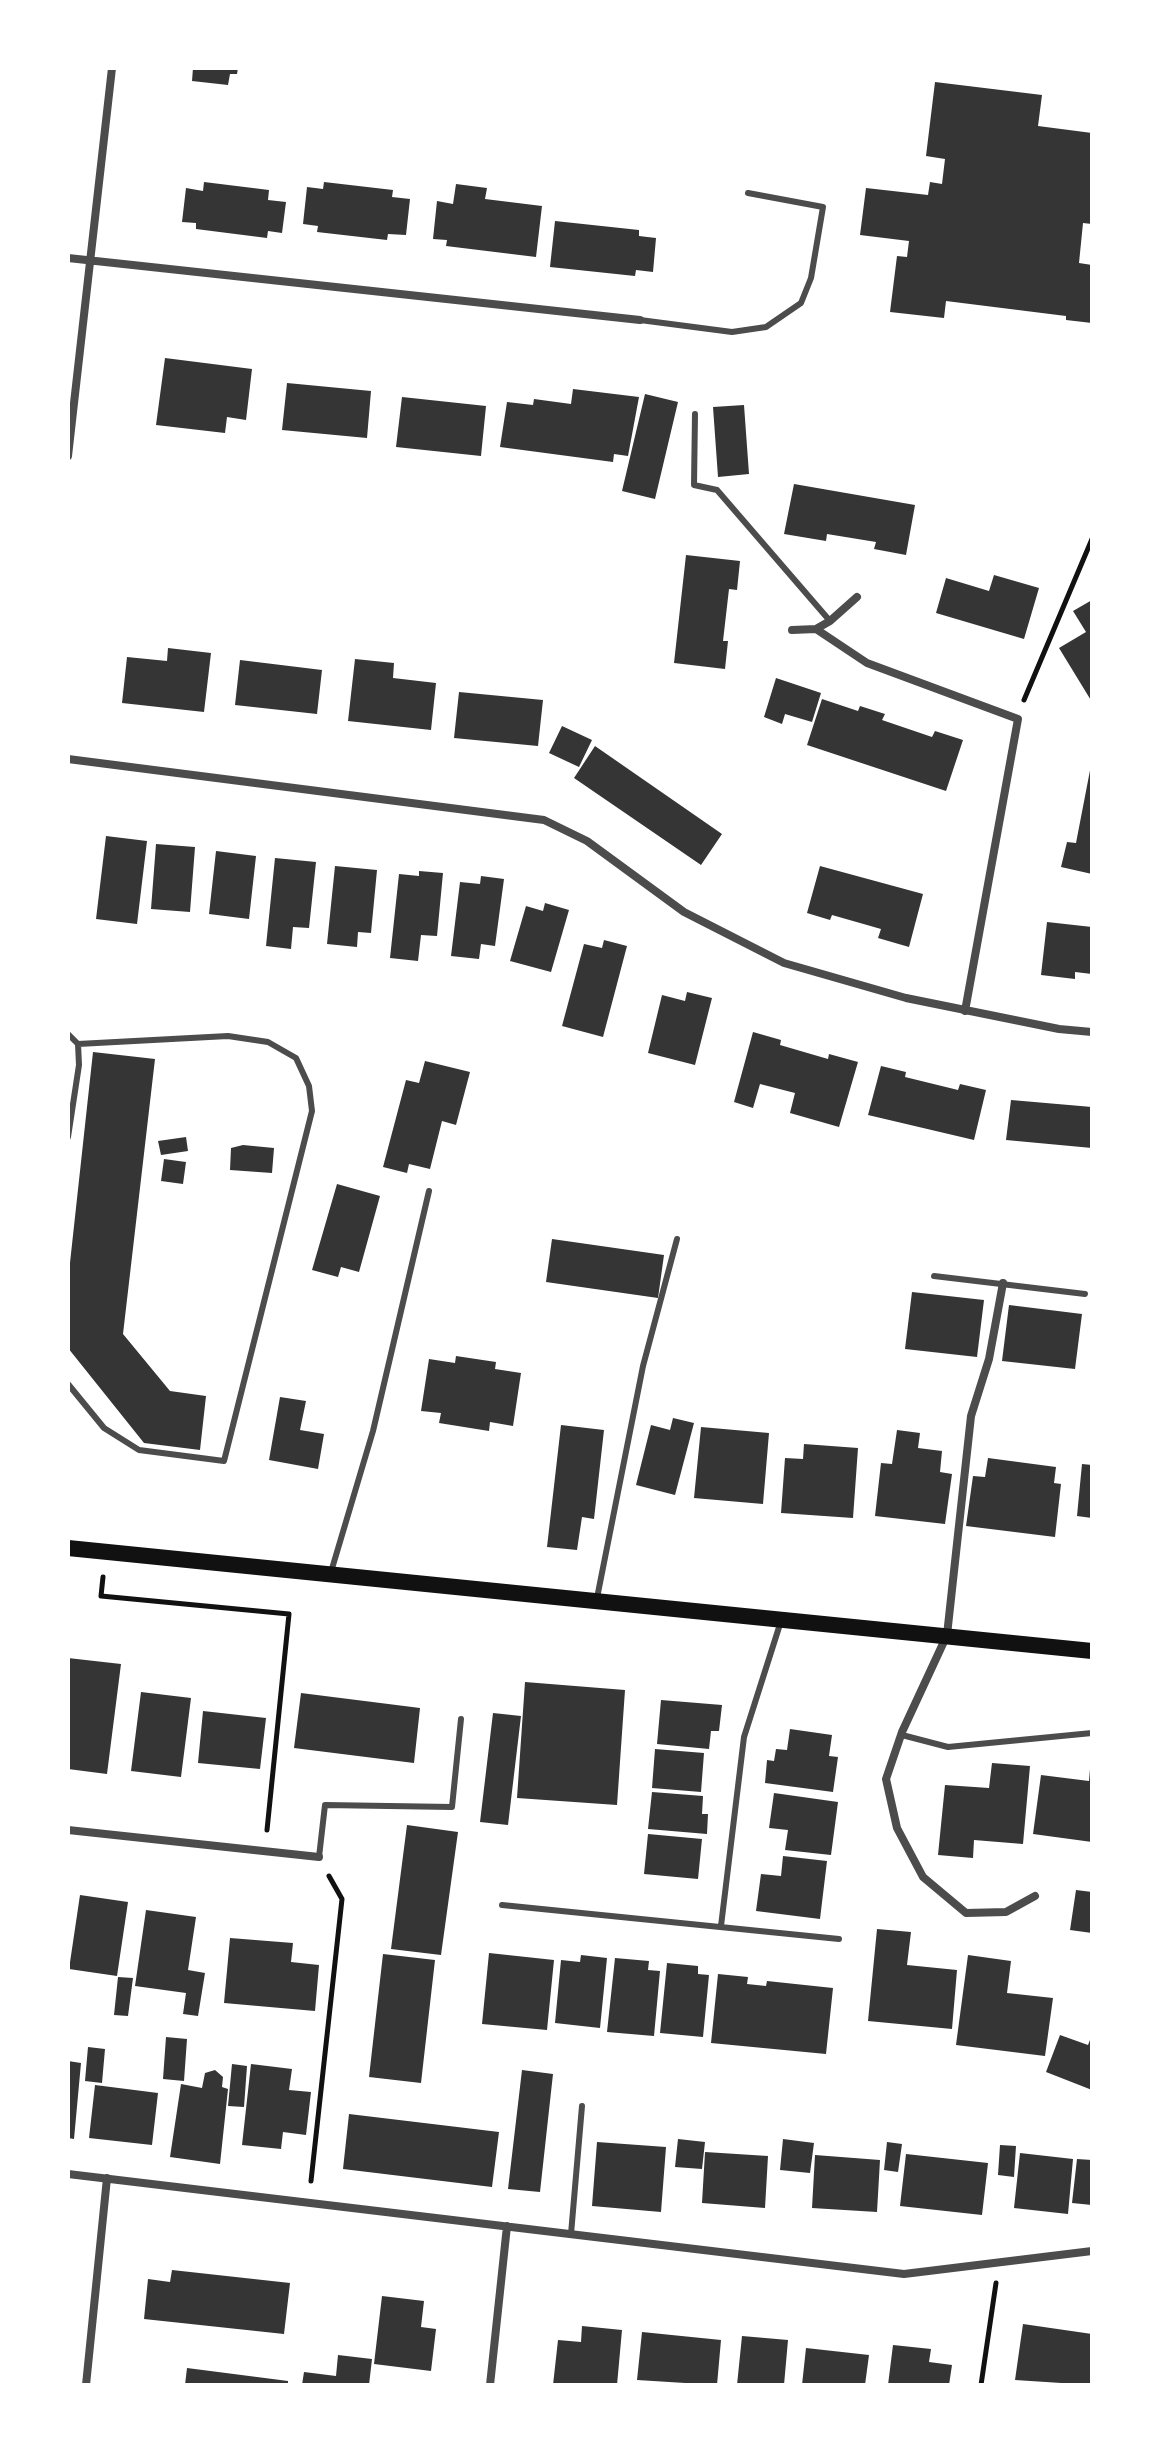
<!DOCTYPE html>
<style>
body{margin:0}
#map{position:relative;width:1160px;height:2453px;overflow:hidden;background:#fff;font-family:Bitter,serif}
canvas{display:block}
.frame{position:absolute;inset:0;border:70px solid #fff;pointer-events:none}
</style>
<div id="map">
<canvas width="1160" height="2453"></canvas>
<div class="frame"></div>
</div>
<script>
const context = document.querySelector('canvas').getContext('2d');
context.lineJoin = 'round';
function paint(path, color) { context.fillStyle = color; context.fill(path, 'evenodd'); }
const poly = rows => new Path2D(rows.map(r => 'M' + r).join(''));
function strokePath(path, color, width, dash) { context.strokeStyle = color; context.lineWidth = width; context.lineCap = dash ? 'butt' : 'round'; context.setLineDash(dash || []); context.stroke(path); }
const building = poly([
 [193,68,238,68,237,74,230,74,228,85,192,81],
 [935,82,1042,95,1038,126,1092,133,1092,224,1083,223,1079,263,1092,265,1092,323,1066,320,1066,316,946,301,944,318,890,312,897,256,907,257,909,241,860,235,866,188,928,195,930,182,942,184,945,159,926,156],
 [204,182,269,190,268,200,286,202,282,233,268,231,267,238,196,229,196,223,182,222,186,188,203,191],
 [324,182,393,190,392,197,410,199,406,235,388,234,387,240,317,232,318,226,303,224,307,187,323,189],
 [456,184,487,188,485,199,542,206,536,257,446,246,447,240,433,239,437,201,453,204],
 [555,221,639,230,639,236,656,238,653,272,636,270,635,276,550,267],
 [165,358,252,369,246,420,227,417,225,433,156,425],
 [287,383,371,391,367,438,282,430],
 [573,389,639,397,628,456,614,454,613,462,500,447,507,402,533,405,534,399,571,404],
 [645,394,678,402,655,499,622,491],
 [402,397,486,406,481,456,396,447],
 [744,405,749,474,718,477,713,407],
 [794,484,915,505,906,555,874,549,876,542,827,534,826,541,784,534],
 [686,555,740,561,737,590,729,589,723,641,728,641,725,669,674,663],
 [994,575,1039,588,1024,639,936,613,946,578,989,591],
 [1092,600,1092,702,1059,648,1086,632,1073,611],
 [168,648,211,653,204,712,122,703,127,657,167,661],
 [355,659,394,663,393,678,436,683,431,730,348,721],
 [240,660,322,670,317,714,235,705],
 [776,678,821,693,812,722,785,714,782,724,764,717],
 [459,692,543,700,538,746,454,738],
 [822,699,858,711,860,706,885,714,882,720,932,737,935,731,963,740,946,791,807,745],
 [562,726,592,740,579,767,549,753],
 [595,746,722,834,701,865,574,778],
 [1092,760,1092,874,1061,867,1067,842,1076,843],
 [106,836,147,841,137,924,96,919],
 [156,844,195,847,190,912,151,909],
 [216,851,256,856,249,919,209,914],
 [275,858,316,862,309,928,293,927,291,949,266,946],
 [335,866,377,870,371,933,358,932,357,947,327,944],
 [820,866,923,894,909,947,878,938,881,929,832,915,830,920,807,913],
 [419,871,443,873,437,936,421,935,418,961,390,958,399,874,419,876],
 [481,876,504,879,495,946,481,944,479,959,451,956,460,882,480,884],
 [545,903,569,910,551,972,510,961,526,906,543,911],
 [1047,922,1092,927,1092,974,1075,972,1075,979,1041,975],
 [604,940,627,946,603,1037,562,1026,584,944,602,948],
 [687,992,712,998,695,1065,648,1053,662,995,685,1001],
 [753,1032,781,1040,780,1045,828,1059,829,1054,858,1062,839,1127,790,1113,795,1093,760,1084,753,1108,734,1102],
 [93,1052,155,1059,123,1334,170,1391,206,1396,200,1450,144,1443,68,1348,68,1281],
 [425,1061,470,1072,456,1125,442,1121,430,1169,409,1164,407,1173,383,1167,406,1080,419,1083],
 [881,1066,906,1072,905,1077,958,1090,960,1084,986,1090,974,1140,868,1115],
 [1011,1100,1092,1107,1092,1148,1006,1140],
 [186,1137,188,1151,161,1155,158,1141],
 [243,1145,274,1148,272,1173,230,1170,231,1148],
 [164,1159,186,1162,183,1184,161,1181],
 [337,1184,380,1196,359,1272,341,1267,338,1277,312,1270],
 [552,1239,664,1255,658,1298,546,1282],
 [912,1292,984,1300,977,1357,905,1349],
 [1009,1305,1082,1314,1075,1369,1002,1361],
 [456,1356,496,1362,495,1369,521,1373,513,1426,490,1422,489,1431,439,1423,441,1413,421,1411,429,1359,455,1363],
 [280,1397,306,1401,300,1430,324,1434,318,1469,269,1460],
 [673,1418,694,1423,675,1495,636,1485,651,1425,670,1430],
 [561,1425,604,1430,594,1519,582,1517,577,1550,547,1547],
 [701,1427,769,1433,763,1504,694,1498],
 [897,1430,920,1433,918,1448,942,1451,940,1472,952,1474,945,1524,875,1516,881,1463,892,1464],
 [804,1444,858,1448,853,1518,781,1513,785,1458,803,1459],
 [988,1458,1056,1467,1054,1483,1061,1484,1055,1537,966,1526,973,1476,985,1477],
 [1082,1464,1092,1465,1092,1518,1077,1516],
 [68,1658,121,1664,107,1774,68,1769],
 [525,1682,625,1690,617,1805,517,1798],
 [141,1692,191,1698,181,1777,131,1771],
 [301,1693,420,1708,414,1763,294,1748],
 [661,1700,722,1705,719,1731,711,1731,709,1749,657,1744],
 [203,1711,266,1718,260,1769,198,1763],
 [493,1713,521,1716,508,1825,480,1822],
 [790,1729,832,1735,829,1756,838,1757,833,1792,765,1783,767,1760,774,1761,776,1749,787,1750],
 [655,1749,704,1753,701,1792,652,1788],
 [992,1763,1030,1766,1023,1844,974,1840,973,1858,938,1855,945,1785,989,1788],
 [1090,1769,1092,1842,1033,1834,1041,1775,1089,1781],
 [652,1792,703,1796,702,1814,708,1814,707,1834,648,1829],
 [774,1793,838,1802,831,1855,785,1850,788,1830,769,1828],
 [407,1825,458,1832,441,1955,391,1949],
 [648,1834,702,1839,698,1879,644,1874],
 [783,1856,827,1861,820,1919,756,1911,761,1874,781,1876],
 [1076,1890,1092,1892,1092,1933,1070,1930],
 [80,1895,128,1902,117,1976,69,1969],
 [146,1910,196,1917,188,1970,205,1973,198,2016,183,2014,186,1993,135,1986],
 [877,1929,911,1932,907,1965,957,1970,952,2029,868,2021],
 [230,1938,293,1943,291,1962,319,1965,315,2011,224,2003],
 [489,1953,554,1960,547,2030,482,2024],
 [383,1954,435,1960,421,2083,369,2077],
 [581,1955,607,1958,600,2028,555,2023,561,1960,580,1962],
 [968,1955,1011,1961,1007,1993,1053,1998,1045,2056,956,2045],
 [615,1958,649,1961,648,1970,660,1971,654,2036,607,2032],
 [667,1963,698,1966,698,1974,709,1975,703,2037,660,2033],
 [718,1974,748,1977,747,1984,766,1986,767,1981,833,1988,826,2054,711,2043],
 [118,1977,133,1978,128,2016,114,2015],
 [1060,2035,1088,2045,1092,2035,1092,2090,1046,2072],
 [166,2037,187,2039,184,2081,163,2079],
 [88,2047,105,2049,102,2083,85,2081],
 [68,2061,81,2063,74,2139,68,2138],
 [232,2064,247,2066,244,2107,228,2106],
 [251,2064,292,2069,289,2090,311,2092,306,2135,283,2132,281,2149,242,2145],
 [215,2070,223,2077,222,2087,228,2089,220,2164,170,2157,181,2084,202,2088,205,2073],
 [522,2070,553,2074,540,2192,508,2189],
 [95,2085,158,2093,152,2145,89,2138],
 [349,2114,499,2132,492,2187,343,2169],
 [678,2139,705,2142,702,2169,675,2167],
 [783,2139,814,2143,810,2173,780,2170],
 [597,2142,666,2147,661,2212,592,2206],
 [887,2142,902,2144,898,2172,884,2170],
 [1000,2145,1016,2146,1014,2177,998,2175],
 [705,2152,768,2156,765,2208,702,2203],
 [1020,2153,1073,2159,1068,2214,1014,2208],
 [906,2154,988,2163,982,2215,900,2206],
 [815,2155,880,2160,877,2212,812,2208],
 [1077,2159,1092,2160,1092,2205,1072,2203],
 [172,2270,290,2283,284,2334,144,2319,148,2279,170,2282],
 [382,2296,424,2301,421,2327,436,2329,431,2371,374,2364],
 [1023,2324,1092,2334,1092,2385,1015,2380],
 [582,2326,622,2330,617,2385,553,2385,558,2340,581,2342],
 [642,2332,721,2340,717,2385,637,2380],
 [742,2336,788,2340,784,2385,737,2385],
 [893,2345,931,2349,929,2362,952,2365,949,2385,888,2385],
 [806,2348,869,2355,865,2385,802,2385],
 [338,2355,372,2359,369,2385,302,2385,304,2372,336,2376],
 [187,2368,288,2381,288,2385,185,2385]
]);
const path = poly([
 [1024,700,1092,539],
 [103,1577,101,1596,289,1614,267,1830],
 [311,2181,342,1899,329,1876],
 [981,2385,996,2283]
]);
const service = poly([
 [640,320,732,332,766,327,801,303,811,278,823,207,748,193],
 [695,414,694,485,717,490,830,621],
 [68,1034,78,1044,79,1065,68,1137],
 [934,1276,1085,1294],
 [68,1384,104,1428,139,1450,224,1461,312,1111,309,1086,296,1058,268,1042,228,1036,78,1044],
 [331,1572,373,1431,429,1191],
 [597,1598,643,1366,677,1239],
 [902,1735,948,1747,1092,1733],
 [319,1857,325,1805,452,1807,461,1719],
 [502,1905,839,1939],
 [721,1926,744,1737,781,1621],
 [571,2234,582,2106]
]);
const minor = poly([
 [68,258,640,320],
 [68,456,112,68],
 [816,629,867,663,1018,719,965,1011],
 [792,630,816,629,830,621,857,597],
 [68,759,544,820,587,841,684,912,784,963,906,998,1059,1029,1092,1032],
 [1003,1283,989,1359,971,1416,947,1635,902,1732,886,1779,897,1828,923,1877,966,1913,1006,1912,1035,1896],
 [68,1830,319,1857],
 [68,2174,904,2274,1092,2251],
 [86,2385,107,2178],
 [490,2385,507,2226]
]);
const secondary = poly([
 [68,1548,1092,1651]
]);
paint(building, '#353535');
strokePath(path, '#111', 5);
strokePath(service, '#4c4c4c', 6);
strokePath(minor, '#4c4c4c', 8);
strokePath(secondary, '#111', 16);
</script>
